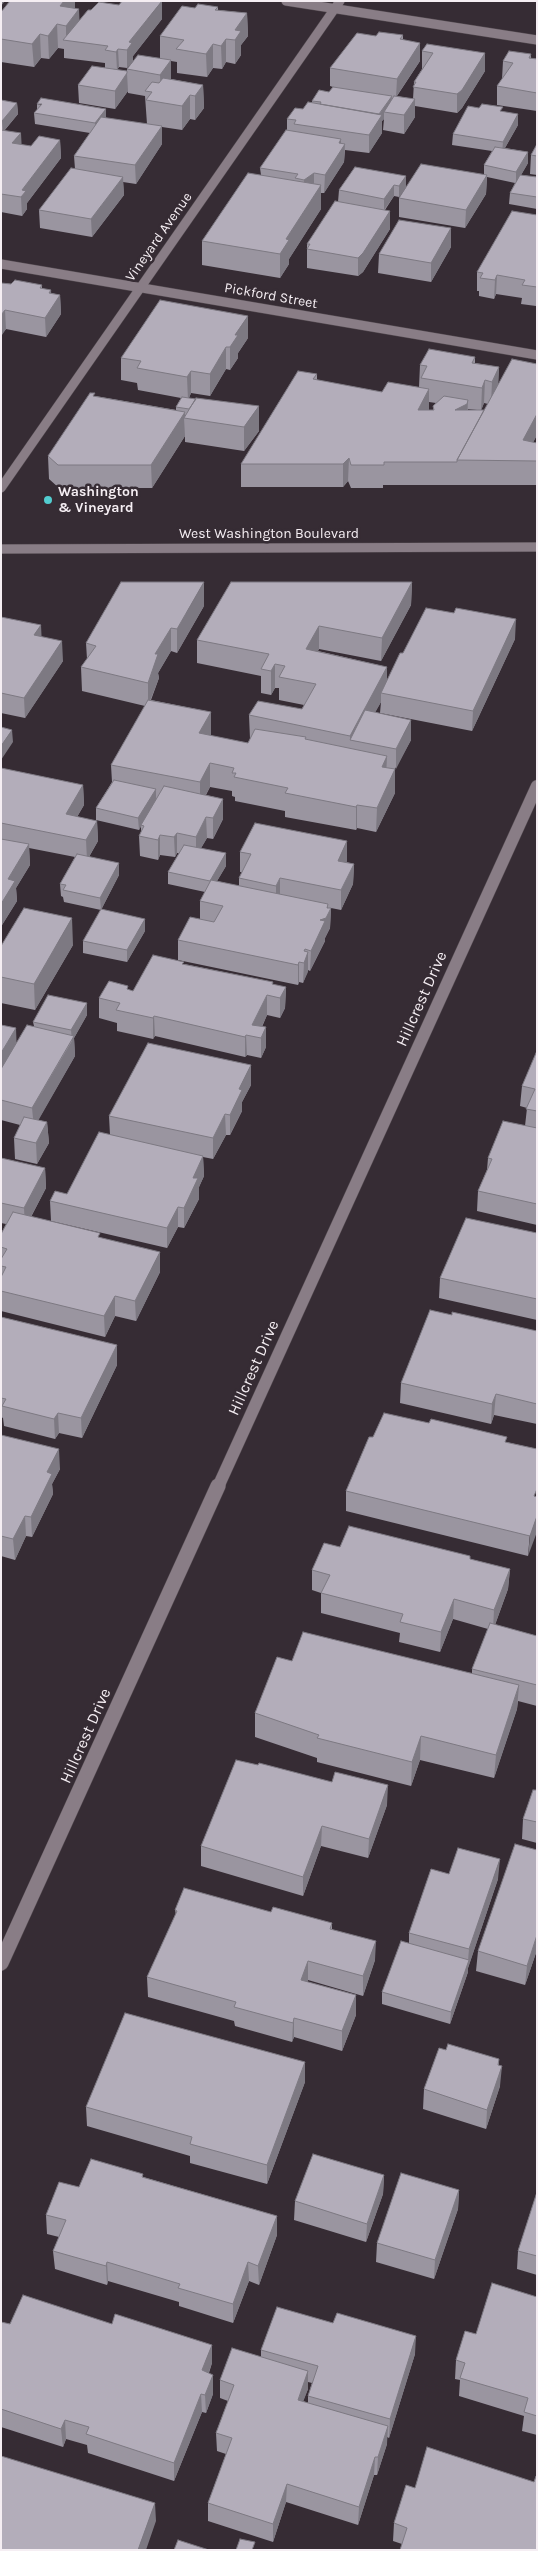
<!DOCTYPE html>
<style>
body{margin:0}
#map{position:relative;width:538px;height:2551px;overflow:hidden;background:#362c34;font-family:Karla,sans-serif}
canvas{display:block}
.frame{position:absolute;inset:0;border:2px solid #f5eef3;pointer-events:none}
</style>
<div id="map">
<canvas width="538" height="2551"></canvas>
<div class="frame"></div>
</div>
<script>
const context = document.querySelector('canvas').getContext('2d');
context.lineJoin = 'round';
const poly = rows => new Path2D(rows.map(r => 'M' + r).join(''));
function strokePath(path, color, width, dash) { context.strokeStyle = color; context.lineWidth = width; context.lineCap = dash ? 'butt' : 'round'; context.setLineDash(dash || []); context.stroke(path); }
function paint(path, color) { context.fillStyle = color; context.fill(path, 'evenodd'); }
function drawText(font, color, halo, rows, align = 'center') {
  context.font = font + ' Karla,sans-serif'; context.lineWidth = 5; context.setLineDash([]); context.textBaseline = 'middle'; context.strokeStyle = halo; context.fillStyle = color; for (const [text, x, y, turn = 0] of rows) {
    context.save(); context.translate(x, y); context.rotate((+turn || 0) * Math.PI / 180); context.textAlign = isNaN(turn) ? turn : align; if (halo) context.strokeText(text, 0, 0); context.fillText(text, 0, 0); context.restore();
  }
}
const streetFar2 = poly([
 [286,1,537,40],
 [1,264,537,355],
 [1,488,340,1]
]);
const streetFar1 = poly([
 [218,1487,537,786]
]);
const street = poly([
 [1,1963,218,1486]
]);
const secondary = poly([
 [1,549,537,547]
]);
const wall = poly([
 [10,1,75,1,75,8,79,20,162,19,133,56,133,61,127,68,119,67,117,70,105,68,105,63,64,58,64,49,58,48,49,59,41,58,34,67,1,62,1,12],
 [218,7,218,10,247,13,248,36,241,45,241,55,235,64,226,62,222,69,213,68,207,77,177,73,177,62,171,61,171,79,203,85,204,108,195,120,190,119,182,130,162,127,162,144,136,184,123,182,124,195,92,237,40,228,39,210,75,169,74,156,90,133,35,124,34,113,37,110,37,104,106,118,147,124,145,96,128,93,128,91,115,109,79,103,78,85,127,71,127,69,160,58,160,36,195,8],
 [403,35,403,40,420,43,420,61,397,96,413,99,414,82,422,69,422,51,427,44,485,71,462,108,457,113,415,106,415,117,404,134,383,130,384,119,382,121,382,133,369,153,345,150,344,162,324,193,321,193,321,209,289,259,289,264,280,278,202,265,202,241,261,175,260,168,287,130,287,119,303,109,312,102,312,101,329,92,333,87,330,86,330,68,376,36],
 [531,54,531,58,537,59,537,111,497,105,497,86,502,79,503,61],
 [1,100,17,103,18,114,4,131,21,145,31,146,60,140,61,158,27,203,27,209,22,216,1,212],
 [502,111,518,125,505,148,528,152,528,163,521,175,537,177,537,209,509,204,510,193,515,183,487,177,486,194,465,228,399,217,399,198,484,175,484,165,492,151,452,145,453,134],
 [537,144,537,175,530,174,531,155],
 [355,167,406,187,399,197,394,196,385,210,390,229,363,272,358,276,307,268,307,244,338,202,339,190],
 [537,215,536,306,521,304,522,298,496,294,494,299,479,296,479,291,477,291,477,272],
 [451,247,431,282,378,273,379,254],
 [1,283,11,284,42,285,42,288,51,293,60,295,61,314,46,337,6,329,1,335],
 [248,338,238,353,238,358,230,370,226,369,210,396,191,393,189,398,259,431,244,451,185,442,185,436,152,488,59,488,49,479,48,456,95,396,176,410,176,407,181,398,138,390,137,383,121,380,121,358],
 [475,357,475,363,499,367,498,384,537,364,537,435,533,442,537,461,537,485,383,485,383,488,351,488,348,481,343,487,241,487,241,464,317,374,317,380,382,392,419,387,420,365],
 [429,402,436,403,433,406,433,410,429,410],
 [484,403,488,404,484,410,481,410],
 [468,409,477,410,468,410],
 [412,582,411,605,381,661,319,649,318,651,387,667,387,680,403,653,515,639,472,731,380,713,381,702,375,712,411,740,395,769,395,793,376,832,357,828,356,830,285,817,285,811,235,801,235,797,232,796,232,791,210,787,206,795,223,799,223,819,213,839,207,838,201,848,226,866,217,881,239,886,239,878,242,872,240,872,240,852,347,861,346,862,354,864,353,884,341,910,331,908,330,928,325,938,325,941,310,971,308,970,303,983,299,982,298,985,178,960,178,940,200,919,200,901,205,892,168,884,168,872,179,853,177,853,175,857,160,855,158,860,140,856,139,836,141,832,141,826,139,830,96,820,96,808,112,782,111,765,145,706,82,691,81,667,87,659,86,643,204,606,177,653,171,651,158,673,159,678,151,700,211,712,211,736,248,743,250,739,249,715,302,709,304,705,279,700,279,688,275,688,271,695,261,693,261,676,197,663,197,640],
 [1,617,41,637,63,661,25,718,1,713],
 [1,768,83,785,84,805,77,817,97,821,98,841,89,857,119,875,101,910,64,902,63,897,61,896,60,884,75,857,29,848,30,865,16,888,17,901,2,925,1,925],
 [145,931,127,962,83,953,83,941],
 [73,945,35,1010,1,1003,1,946],
 [184,964,273,982,273,985,286,987,285,1008,280,1018,267,1015,262,1027,266,1047,261,1058,247,1055,245,1057,155,1036,153,1039,117,1031,117,1023,99,1018,99,998,129,990,133,991],
 [87,1003,87,1015,74,1038,75,1056,38,1120,47,1122,49,1143,37,1164,15,1159,14,1138,20,1125,1,1120,1,1025,16,1028,16,1043,34,1026,33,1022],
 [537,1053,537,1225,477,1211,478,1191,487,1170,488,1158,525,1126,527,1108,520,1106,522,1086],
 [251,1085,242,1102,242,1111,230,1135,226,1135,213,1159,203,1157,204,1176,199,1187,199,1199,184,1228,178,1227,167,1248,51,1221,50,1201,67,1194,110,1135,109,1116],
 [1,1158,45,1168,46,1188,31,1217,100,1238,160,1272,136,1321,115,1316,105,1337,1,1311,1,1234,6,1224,1,1223],
 [537,1233,537,1320,439,1298,440,1278],
 [452,1315,537,1331,537,1424,494,1415,491,1424,400,1403,401,1383],
 [1,1317,117,1345,117,1365,82,1438,59,1433,55,1439,4,1426,3,1418,1,1417],
 [1,1435,60,1469,52,1484,53,1494,32,1537,26,1536,15,1560,1,1556],
 [373,1437,506,1442,537,1449,528,1556,346,1511,346,1491],
 [340,1547,470,1559,510,1569,508,1589,495,1625,537,1636,537,1706,518,1701,517,1709,494,1778,420,1760,411,1786,317,1762,317,1758,255,1737,255,1713,292,1661,472,1673,472,1669,488,1629,453,1619,440,1652,399,1642,400,1633,321,1613,321,1593,312,1590,312,1570],
 [537,1790,537,1843,522,1839,523,1819],
 [387,1805,368,1858,321,1846,303,1896,201,1866,201,1846],
 [537,1850,537,1950,525,1985,476,1971,478,1951],
 [449,1874,498,1879,468,1968,468,1972,450,2024,382,2004,382,1992,409,1943,409,1933],
 [175,1910,271,1912,332,1923,332,1929,375,1960,363,1996,308,1980,307,1982,356,1995,356,2015,342,2051,294,2037,292,2042,235,2026,234,2021,148,1997,147,1977,176,1915],
 [446,2050,499,2059,499,2065,500,2086,486,2129,423,2109,424,2089],
 [305,2062,305,2082,267,2184,190,2163,190,2156,87,2126,86,2107],
 [143,2174,143,2177,277,2216,277,2235,259,2285,249,2281,233,2323,179,2306,179,2302,108,2281,107,2285,55,2269,53,2251,59,2237,47,2234,46,2215,79,2187],
 [384,2175,383,2194,366,2242,294,2220,295,2201],
 [459,2190,458,2209,434,2279,376,2262,377,2243],
 [537,2192,537,2275,517,2269,518,2251],
 [537,2297,537,2435,522,2431,524,2416,459,2396,460,2380,455,2379,456,2360,476,2334],
 [1,2322,10,2324,212,2363,209,2373,213,2394,206,2413,202,2412,174,2481,88,2453,87,2445,66,2439,63,2447,1,2427],
 [261,2350,415,2354,389,2438,387,2437,387,2444,377,2475,374,2475,358,2525,286,2502,273,2542,208,2521,208,2503,226,2454,217,2451,216,2433,228,2401,220,2398,220,2380,261,2357],
 [308,2382,312,2383,308,2396,308,2403,303,2401,308,2389],
 [394,2523,537,2550,402,2544,393,2541]
]);
const shadedWall = poly([
 [1,1,5,1,1,6],
 [62,1,75,1,75,12,60,6],
 [162,1,162,19,133,56,133,61,127,68,127,50,129,42],
 [79,9,80,32,66,40,66,26],
 [247,13,248,36,241,45,241,55,235,64,235,30],
 [57,24,58,48,49,59,48,36],
 [40,34,41,58,34,67,32,44],
 [226,39,226,62,222,69,221,46],
 [420,43,420,61,396,97,397,79],
 [213,44,213,68,207,77,206,54],
 [118,49,119,67,117,70,116,52],
 [485,53,485,71,462,108,457,113,457,94],
 [171,60,171,84,161,98,160,75],
 [127,73,128,91,115,109,115,91],
 [203,85,204,108,195,120,195,96],
 [190,95,190,119,182,130,182,106],
 [392,96,391,107,384,112,384,119,382,121,382,133,369,153,369,135,376,119],
 [415,99,415,117,404,134,404,115],
 [17,103,18,114,3,132,2,121],
 [106,109,106,120,95,134,95,123],
 [518,114,518,125,502,153,503,142],
 [162,126,162,144,136,184,135,165],
 [21,133,22,152,12,143],
 [341,139,341,149,345,144,344,162,324,193,325,175,339,143],
 [60,140,61,158,27,203,27,209,22,216,21,197,22,190],
 [528,152,528,163,516,184,516,172],
 [314,173,314,192,304,198,304,180],
 [487,175,486,194,465,228,466,210],
 [406,176,406,187,399,197,399,186],
 [123,177,124,195,92,237,91,219],
 [321,185,321,209,289,259,289,264,280,278,280,254,286,239],
 [394,185,394,196,384,210,384,199],
 [390,211,390,229,363,272,358,276,358,258],
 [451,228,451,247,431,282,431,263],
 [497,275,496,294,494,299,495,280],
 [51,290,52,307,60,295,61,314,46,337,45,318,49,293],
 [5,310,6,329,2,335,1,315],
 [248,316,248,338,238,353,238,358,230,370,230,347,235,335],
 [226,347,226,369,210,396,210,374],
 [499,367,498,390,491,404,492,382],
 [191,371,191,393,188,400,187,377],
 [485,380,484,403,481,411,482,388],
 [429,389,429,412,418,410],
 [468,400,467,422,455,410],
 [259,406,259,431,244,451,244,427],
 [185,412,185,418,184,418,185,436,152,488,151,465],
 [537,414,537,435,524,461,523,440],
 [349,458,348,481,343,487,343,464],
 [204,582,204,606,177,653,177,629],
 [412,582,411,605,381,661,382,638],
 [516,619,515,639,472,731,473,711],
 [41,625,42,645,34,635],
 [319,626,319,649,306,672,306,649],
 [171,628,171,651,158,673,159,678,148,706,148,683,155,654],
 [62,641,63,661,25,718,24,698],
 [275,664,275,688,271,695,271,671],
 [387,667,387,690,381,693,381,702,359,742,350,740,350,760,350,736],
 [211,712,211,735,199,757,199,733],
 [411,720,411,740,396,769,396,749],
 [12,730,13,742,1,760,1,746],
 [387,756,386,779,382,767],
 [210,763,210,787,200,805,200,782],
 [395,769,395,793,376,832,377,808],
 [83,785,84,805,67,834,66,814],
 [156,789,156,801,139,830,138,818],
 [223,799,223,819,213,839,213,818],
 [357,805,357,828,356,830,356,807],
 [206,817,207,838,196,857,196,837],
 [97,821,98,841,87,860,86,840],
 [177,833,177,853,175,857,174,837],
 [160,835,160,855,158,860,158,840],
 [347,841,347,861,337,881,338,861],
 [29,844,30,865,16,888,17,901,2,925,1,904,8,879],
 [226,853,226,866,210,893,210,881],
 [119,863,119,875,101,910,100,898],
 [354,864,353,884,341,910,341,890],
 [280,878,280,898,276,906,276,886],
 [328,904,328,914,331,908,330,928,325,938,325,941,310,971,311,951,320,920],
 [72,918,73,945,35,1010,34,984],
 [145,919,145,931,127,962,127,950],
 [305,949,305,960,308,952,308,972,303,983,304,963],
 [299,962,299,982,298,985,298,965],
 [286,987,285,1008,280,1018,280,998],
 [267,995,267,1015,257,1037,252,1025],
 [87,1003,87,1015,74,1038,75,1056,34,1128,32,1108,72,1041,71,1030],
 [154,1016,155,1036,153,1039,153,1018],
 [266,1027,266,1047,261,1058,261,1038],
 [16,1028,17,1055,1,1082,1,1053],
 [246,1035,247,1055,245,1057,245,1037],
 [251,1065,251,1085,242,1102,242,1111,230,1135,230,1115,239,1089],
 [225,1114,226,1135,213,1159,213,1138],
 [47,1122,49,1143,37,1164,36,1143],
 [203,1156,204,1176,199,1187,199,1199,184,1228,184,1208,193,1178],
 [45,1168,46,1188,25,1228,24,1208],
 [178,1207,178,1227,167,1248,167,1228],
 [160,1252,160,1272,136,1321,135,1301],
 [115,1296,115,1316,105,1337,104,1316],
 [117,1345,117,1365,82,1438,81,1418],
 [496,1394,494,1415,491,1424,492,1404],
 [58,1413,59,1433,55,1439,54,1419],
 [59,1449,60,1469,52,1484,53,1494,32,1537,31,1517,47,1472],
 [25,1516,26,1536,15,1560,13,1539],
 [537,1516,537,1532,528,1556,530,1536],
 [510,1569,508,1589,493,1630,494,1610],
 [454,1599,453,1619,440,1652,441,1632],
 [519,1685,517,1709,494,1778,496,1755],
 [421,1736,420,1760,411,1786,412,1762],
 [388,1785,387,1805,368,1858,369,1839],
 [322,1826,321,1846,303,1896,303,1877],
 [500,1859,498,1879,468,1968,468,1972,450,2024,451,2012,468,1961,469,1949],
 [537,1935,537,1950,525,1985,527,1966],
 [376,1941,375,1960,363,1996,363,1976],
 [308,1961,308,1980,301,1999,301,1980],
 [356,1995,356,2015,342,2051,342,2031],
 [294,2018,294,2037,292,2042,293,2023],
 [499,2059,498,2078,502,2066,500,2086,486,2129,487,2110],
 [305,2062,305,2082,267,2184,267,2165],
 [384,2175,383,2194,366,2242,367,2224],
 [459,2190,458,2209,434,2279,435,2260],
 [277,2216,277,2235,259,2285,258,2266],
 [107,2262,108,2281,107,2285,106,2266],
 [248,2262,249,2281,233,2323,233,2304],
 [416,2336,415,2354,389,2438,390,2419],
 [212,2345,212,2363,203,2388,202,2370],
 [308,2371,308,2389,297,2418,298,2400],
 [213,2375,213,2394,206,2413,205,2395],
 [201,2394,202,2412,174,2481,174,2463],
 [65,2420,66,2439,63,2447,61,2429],
 [388,2426,387,2444,377,2475,378,2457],
 [375,2457,374,2475,358,2525,359,2507],
 [287,2484,286,2502,273,2542,273,2524],
 [155,2503,156,2521,146,2550,138,2550]
]);
const building = poly([
 [10,1,64,1,60,6,79,9,66,26,57,24,48,36,40,34,32,44,1,39,1,12,10,1],
 [122,1,162,1,129,42,132,43,127,50,118,49,116,52,105,50,108,46,63,40,88,10,91,10,99,2,119,5,122,1],
 [198,4,218,7,215,10,247,13,235,30,241,31,235,40,226,39,221,46,213,44,206,54,176,49,184,40,160,36,182,6,195,8,198,4],
 [379,32,403,35,400,39,420,43,397,79,330,68,357,33,376,36,379,32],
 [427,44,485,53,462,90,457,94,413,87,416,82,414,82,433,53,422,51,427,44],
 [509,51,531,54,529,58,537,59,537,93,497,86,513,63,503,61,509,51],
 [138,55,171,60,160,75,127,69,138,55],
 [92,66,127,71,127,73,115,91,78,85,92,66],
 [163,78,203,85,195,96,190,95,182,106,146,100,152,92,145,91,152,82,159,83,163,78],
 [333,87,392,96,379,114,320,104,321,102,312,101,319,90,329,92,333,87],
 [394,96,415,99,404,115,384,112,394,96],
 [41,98,106,109,95,123,34,113,42,104,37,104,41,98],
 [1,100,17,103,2,121,1,121,1,100],
 [308,102,382,115,369,135,294,124,296,120,287,119,295,108,303,109,308,102],
 [482,104,503,107,500,111,518,114,503,142,453,134,468,106,479,108,482,104],
 [101,117,162,126,135,165,74,156,101,117],
 [1,130,21,133,12,143,31,146,39,136,60,140,22,190,26,191,21,197,1,194,1,130],
 [286,130,341,139,339,143,345,144,325,175,314,173,304,180,295,178,298,174,260,168,286,130],
 [537,144,537,156,531,155,537,144],
 [495,147,528,152,516,172,484,165,495,147],
 [421,164,487,175,466,210,399,198,421,164],
 [355,167,406,176,399,186,394,185,384,199,339,190,355,167],
 [71,168,123,177,91,219,39,210,71,168],
 [248,173,321,185,286,239,289,240,280,254,202,241,248,173],
 [520,175,537,177,537,197,510,193,520,175],
 [335,201,390,211,363,253,358,258,307,249,310,244,307,244,335,201],
 [512,211,537,215,537,287,522,285,525,280,497,275,495,280,480,278,483,273,477,272,512,211],
 [399,220,451,228,431,263,379,254,399,220],
 [15,280,42,285,40,288,51,290,49,293,60,295,45,318,5,310,1,315,1,283,11,284,15,280],
 [160,300,248,316,235,335,238,335,230,347,226,347,210,374,191,371,187,377,137,368,141,361,121,358,160,300],
 [429,349,475,357,472,363,499,367,492,382,485,380,482,388,421,378,427,366,420,365,429,349],
 [512,359,537,364,537,414,523,440,537,443,537,461,457,460,512,359],
 [298,371,317,374,313,379,382,392,388,382,429,389,418,410,434,410,433,406,444,396,468,400,467,404,455,410,484,410,457,460,457,462,384,462,384,465,351,465,349,458,343,464,241,464,298,371],
 [90,393,95,393,93,396,185,412,151,465,58,465,48,456,90,393],
 [182,397,196,399,189,409,176,407,182,397],
 [196,398,259,406,244,427,184,418,196,398],
 [121,582,204,582,177,629,171,628,155,654,158,654,148,683,81,667,96,646,86,643,121,582],
 [231,582,412,582,382,638,319,626,306,649,387,667,350,736,249,715,258,701,302,709,316,684,279,677,285,666,275,664,271,671,261,669,269,654,197,640,231,582],
 [426,608,454,613,456,608,516,619,473,711,381,693,400,653,403,653,426,608],
 [1,617,41,625,34,635,62,641,24,698,1,693,1,617],
 [148,700,211,712,199,733,248,743,255,729,306,737,305,739,387,756,382,767,395,769,377,808,357,805,356,807,285,793,288,788,234,777,236,773,232,773,234,768,210,763,200,782,111,765,148,700],
 [365,710,411,720,396,749,350,740,365,710],
 [1,727,12,730,1,746,1,727],
 [1,768,83,785,66,814,97,821,86,840,1,823,1,768],
 [114,780,156,789,138,818,96,808,114,780],
 [164,786,223,799,213,818,206,817,196,837,177,833,174,837,160,835,158,840,139,836,144,826,141,825,164,786],
 [255,823,347,841,338,861,354,864,341,890,280,878,276,886,239,878,251,854,240,852,255,823],
 [1,839,29,844,8,879,15,881,1,904,1,839],
 [184,845,226,853,210,881,168,872,184,845],
 [77,854,119,863,100,898,63,890,66,885,60,884,77,854],
 [211,880,328,904,327,908,331,908,326,918,320,920,325,921,311,951,305,949,304,951,308,952,304,963,299,962,298,965,178,940,190,917,214,922,223,906,200,901,211,880],
 [24,908,72,918,34,984,1,977,1,946,24,908],
 [101,909,145,919,127,950,83,941,101,909],
 [153,955,184,962,182,964,273,982,272,984,286,987,280,998,267,995,252,1025,266,1027,261,1038,246,1035,245,1037,154,1016,153,1018,116,1010,120,1003,99,998,109,981,128,986,127,989,133,991,153,955],
 [48,995,87,1003,71,1030,33,1022,48,995],
 [1,1025,16,1028,1,1053,1,1025],
 [27,1025,74,1036,32,1108,1,1100,1,1069,27,1025],
 [148,1043,251,1065,239,1089,242,1090,230,1115,225,1114,213,1138,109,1116,148,1043],
 [536,1053,537,1053,537,1111,526,1109,535,1089,522,1086,536,1053],
 [24,1117,47,1122,36,1143,14,1138,24,1117],
 [503,1121,537,1128,537,1204,478,1191,492,1159,488,1158,503,1121],
 [99,1132,203,1156,193,1178,198,1178,184,1208,178,1207,167,1228,50,1201,55,1191,67,1194,99,1132],
 [1,1158,45,1168,24,1208,1,1203,1,1158],
 [13,1212,100,1233,98,1237,160,1252,135,1301,115,1296,104,1316,1,1291,1,1277,6,1267,1,1266,1,1259,7,1249,1,1247,1,1234,13,1212],
 [466,1218,537,1233,537,1299,440,1278,466,1218],
 [430,1310,452,1315,452,1312,537,1331,537,1404,496,1394,492,1404,401,1383,430,1310],
 [1,1317,117,1345,81,1418,58,1413,54,1419,2,1406,6,1399,1,1398,1,1317],
 [384,1413,429,1423,431,1419,507,1437,505,1442,537,1449,537,1489,534,1496,537,1497,537,1516,530,1536,346,1491,369,1437,373,1437,384,1413],
 [1,1435,59,1449,47,1472,52,1474,31,1517,25,1516,13,1539,1,1536,1,1435],
 [349,1526,470,1556,470,1559,510,1569,494,1610,454,1599,441,1632,400,1622,403,1614,321,1593,330,1575,312,1570,324,1543,340,1547,349,1526],
 [490,1623,537,1636,537,1685,472,1669,490,1623],
 [303,1632,519,1685,496,1755,421,1736,412,1762,317,1738,319,1735,255,1713,277,1657,292,1661,303,1632],
 [236,1760,258,1765,259,1763,332,1782,335,1772,388,1785,369,1839,322,1826,303,1877,201,1846,236,1760],
 [533,1790,537,1790,537,1822,523,1819,533,1790],
 [515,1844,537,1850,537,1935,527,1966,478,1951,515,1844],
 [458,1848,500,1859,469,1949,409,1933,431,1869,449,1874,458,1848],
 [184,1888,271,1912,273,1907,332,1923,330,1929,376,1941,363,1976,308,1961,301,1980,356,1995,342,2031,294,2018,293,2023,234,2007,236,2002,147,1977,177,1911,175,1910,184,1888],
 [401,1941,469,1960,451,2012,382,1992,401,1941],
 [125,2013,305,2062,267,2165,190,2144,192,2137,86,2107,125,2013],
 [448,2044,499,2059,498,2065,502,2066,487,2110,424,2089,439,2048,446,2050,448,2044],
 [313,2154,384,2175,367,2224,295,2201,313,2154],
 [91,2159,143,2174,142,2177,277,2216,258,2266,248,2262,233,2304,178,2288,180,2284,107,2262,106,2266,53,2251,66,2220,46,2215,59,2182,79,2187,91,2159],
 [401,2173,459,2190,435,2260,377,2243,401,2173],
 [537,2192,537,2256,518,2251,537,2192],
 [492,2283,537,2297,537,2416,524,2412,528,2398,460,2378,465,2363,456,2360,465,2331,476,2334,492,2283],
 [23,2295,112,2324,115,2314,212,2345,202,2370,213,2375,205,2395,201,2394,174,2463,86,2434,89,2427,65,2420,61,2429,1,2409,1,2322,10,2324,23,2295],
 [277,2307,333,2323,337,2313,416,2336,390,2419,308,2396,318,2366,261,2350,277,2307],
 [232,2348,308,2371,298,2400,388,2426,378,2457,375,2457,359,2507,287,2484,273,2524,208,2503,232,2438,216,2433,234,2385,220,2380,232,2348],
 [427,2447,534,2482,536,2476,537,2476,537,2550,400,2550,407,2528,394,2523,406,2485,415,2488,427,2447],
 [1,2456,155,2503,138,2550,1,2550,1,2456],
 [240,2539,255,2542,252,2550,236,2550,240,2539],
 [178,2540,209,2550,174,2550,178,2540]
]);
const markers = [
 [48,500,5,"#52cdd0"]
];
const farStreetnames = [
 ["Vineyard Avenue",159,237,-55],
 ["Pickford Street",271,296,10],
 ["West Washington Boulevard",269,534]
];
const farPoinames = [
 ["Washington",58,492],
 ["& Vineyard",58,508]
];
const streetNames = [
 ["Hillcrest Drive",422,999,-66],
 ["Hillcrest Drive",254,1368,-66],
 ["Hillcrest Drive",86,1736,-66]
];
strokePath(streetFar2, '#52494f', 10);
strokePath(streetFar1, '#52494f', 13);
strokePath(street, '#52494f', 16);
strokePath(secondary, '#52494f', 10);
strokePath(streetFar2, '#897d86', 9);
strokePath(streetFar1, '#897d86', 12);
strokePath(street, '#897d86', 15);
strokePath(secondary, '#897d86', 9);
paint(wall, '#9a95a0');
paint(shadedWall, '#7d7982');
paint(building, '#b3adba');
strokePath(building, '#7d7982', 1);
for (const [x, y, r, color] of markers) { const dot = new Path2D(); dot.arc(x, y, r, 0, 2 * Math.PI); context.fillStyle = color; context.fill(dot); strokePath(dot, '#362c34', 2); }
drawText('14px', '#f5eef3', '#362c34', farStreetnames);
drawText('bold 14px', '#f5eef3', '#362c34', farPoinames, 'left');
drawText('16px', '#f5eef3', '#362c34', streetNames);
</script>
